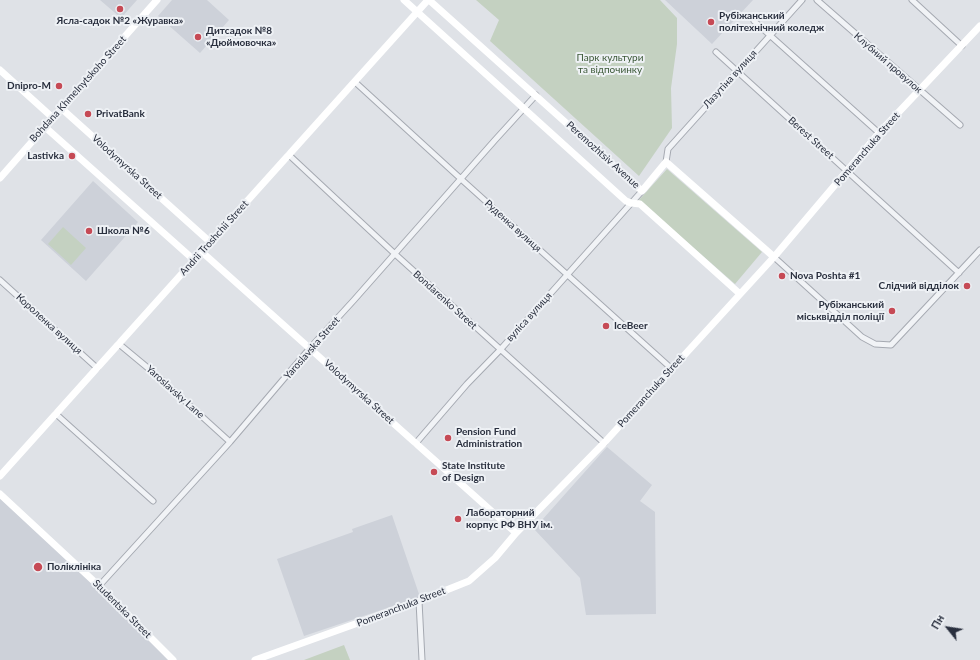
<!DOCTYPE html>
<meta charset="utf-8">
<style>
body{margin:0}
#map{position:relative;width:980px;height:660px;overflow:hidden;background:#dfe2e7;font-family:Lato,sans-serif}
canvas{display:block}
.north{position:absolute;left:928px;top:608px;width:40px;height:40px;-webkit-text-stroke:3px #eef1f5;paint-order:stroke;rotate:300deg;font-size:11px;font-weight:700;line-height:16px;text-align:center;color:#292f3e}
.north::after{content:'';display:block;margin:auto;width:14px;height:18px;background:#292f3e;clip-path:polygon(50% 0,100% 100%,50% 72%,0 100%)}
</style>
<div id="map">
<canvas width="980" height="660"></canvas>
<div class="north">Пн</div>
</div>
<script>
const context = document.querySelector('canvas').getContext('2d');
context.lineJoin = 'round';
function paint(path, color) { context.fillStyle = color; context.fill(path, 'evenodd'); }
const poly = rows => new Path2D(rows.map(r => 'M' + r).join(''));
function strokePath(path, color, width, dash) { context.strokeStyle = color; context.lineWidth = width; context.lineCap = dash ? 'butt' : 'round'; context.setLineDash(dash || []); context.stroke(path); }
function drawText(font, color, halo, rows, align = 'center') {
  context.font = font + ' Lato,sans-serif'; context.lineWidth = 4; context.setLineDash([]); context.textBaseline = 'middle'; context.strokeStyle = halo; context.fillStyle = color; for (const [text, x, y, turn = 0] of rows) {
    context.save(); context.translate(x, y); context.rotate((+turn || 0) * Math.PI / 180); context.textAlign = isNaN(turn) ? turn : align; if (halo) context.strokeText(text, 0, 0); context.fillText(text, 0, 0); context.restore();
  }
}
const built = poly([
 [100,0,137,0,121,18],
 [172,0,207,0,229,20,200,53,158,16],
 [665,0,753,0,712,44],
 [93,181,138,222,86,281,41,240],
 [607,447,652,485,640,501,655,512,656,614,586,615,580,578,534,529],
 [0,496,91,582,170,660,0,660],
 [392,515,420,597,304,636,277,559,353,532,352,529]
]);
const green = poly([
 [476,0,660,0,677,18,677,44,671,88,672,128,639,176,490,41,499,20],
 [667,169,762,252,735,284,639,200],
 [63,227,86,248,71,265,48,244],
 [344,645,350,660,304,660]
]);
const street = poly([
 [817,0,960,125],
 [912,0,962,46],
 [754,21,879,133],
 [716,52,959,273],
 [355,82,461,179,672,369],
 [289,155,395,254,604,443],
 [666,162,668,149,802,0],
 [774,257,862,337,875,344,891,345,980,250],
 [0,280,97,368],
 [119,344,154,373,230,442],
 [56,414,153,501],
 [416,443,467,384,500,350,642,191],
 [99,586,230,442,310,348,354,300,495,140,536,95],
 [419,601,422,660]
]);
const secondary = poly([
 [404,0,626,201,631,203,640,204,740,294],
 [429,0,642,191,666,162,774,257],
 [0,70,53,118],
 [61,108,210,242],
 [45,127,194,260],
 [0,178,157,0],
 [202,252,516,533],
 [0,476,428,0],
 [0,494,99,586,173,660],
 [255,660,419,601,469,581,495,558,516,533,604,443,774,257,879,133,980,26]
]);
const markers = [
 [120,9,4,"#c64a55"],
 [711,22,4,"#c64a55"],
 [198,37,4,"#c64a55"],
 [59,86,4,"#c64a55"],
 [88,114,4,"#c64a55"],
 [72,156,4,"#c64a55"],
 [89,231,4,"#c64a55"],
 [782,276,4,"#c64a55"],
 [967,286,4,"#c64a55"],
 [892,311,4,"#c64a55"],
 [606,326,4,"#c64a55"],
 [448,438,4,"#c64a55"],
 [434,472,4,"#c64a55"],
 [458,519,4,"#c64a55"],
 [38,567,5,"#c64a55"]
];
const poiNames = [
 ["Рубіжанський",719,16],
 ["політехнічний коледж",719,28],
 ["Ясла-садок №2 «Журавка»",120,21,"center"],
 ["Дитсадок №8",206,31],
 ["«Дюймовочка»",206,43],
 ["Dnipro-M",51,86,"right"],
 ["PrivatBank",96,114],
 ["Lastivka",64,156,"right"],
 ["Школа №6",97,231],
 ["Nova Poshta #1",790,276],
 ["Слідчий відділок",959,286,"right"],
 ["Рубіжанський",884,305,"right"],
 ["міськвідділ поліції",884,317,"right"],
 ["IceBeer",614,326],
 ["Pension Fund",456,432],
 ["Administration",456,444],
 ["State Institute",442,466],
 ["of Design",442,478],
 ["Лабораторний",466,513],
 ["корпус РФ ВНУ ім.",466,525],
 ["Поліклініка",47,567]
];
const parkNames = [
 ["Парк культури",610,58],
 ["та відпочинку",610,70]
];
const streetNames = [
 ["Клубний провулок",888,63,41],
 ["Лазутіна вулиця",730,79,-48],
 ["Bohdana Khmelnytskoho Street",78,89,-48],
 ["Berest Street",811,138,42],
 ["Pomeranchuka Street",867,149,-49],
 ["Peremozhtsiv Avenue",603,155,42],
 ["Volodymyrska Street",127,167,42],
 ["Руденка вулиця",513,226,42],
 ["Andrii Troshchii Street",214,238,-48],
 ["Bondarenko Street",445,300,42],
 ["вуліса вулиця",529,317,-48],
 ["Короленка вулиця",49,324,42],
 ["Yaroslavska Street",312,348,-49],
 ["Pomeranchuka Street",651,391,-48],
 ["Yaroslavsky Lane",175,392,42],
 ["Volodymyrska Street",359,392,42],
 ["Pomeranchuka Street",401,607,-21],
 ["Studentska Street",122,609,45]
];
paint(built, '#cdd1d9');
paint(green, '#c4d1c1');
strokePath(street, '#a5a9b1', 7);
strokePath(street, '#f1f3f6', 5);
strokePath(secondary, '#fff', 7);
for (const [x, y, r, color] of markers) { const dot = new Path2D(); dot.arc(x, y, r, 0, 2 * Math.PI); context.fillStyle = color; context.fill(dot); strokePath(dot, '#eef1f5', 1.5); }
drawText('bold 10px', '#292f3e', '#eef1f5', poiNames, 'left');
drawText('10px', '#3b5837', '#eef1f5', parkNames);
drawText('10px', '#292f3e', '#eef1f5', streetNames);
</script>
